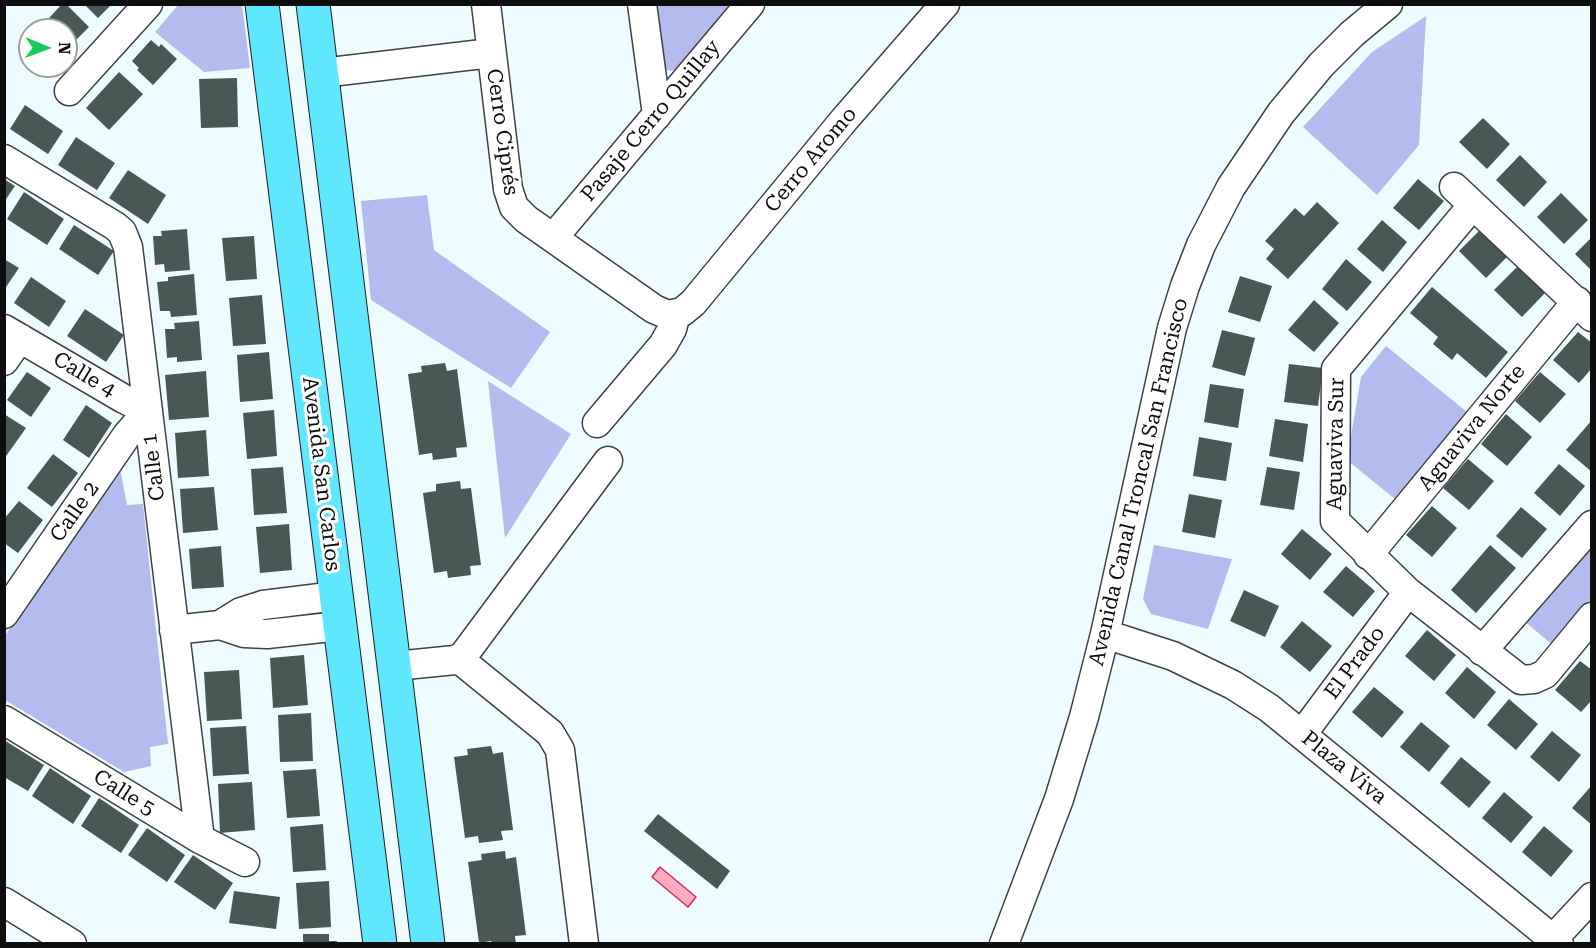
<!DOCTYPE html>
<meta charset="utf-8">
<style>
body{margin:0}
#map{position:relative;width:1596px;height:948px;overflow:hidden;background:#effcff;font-family:"Roboto Serif",serif}
canvas{display:block}
.frame{position:absolute;inset:0;border:6px solid #0e0e0e;pointer-events:none}
.north{position:absolute;left:18px;top:18px;width:60px;height:60px;box-sizing:border-box;background:#fff;border:2px solid #9f9f9f;border-radius:50%;rotate:91deg;font-size:16px;font-weight:700;line-height:24px;text-align:center;color:#0e0e0e}
.north::after{content:'';display:block;margin:auto;width:21px;height:27px;background:#17cd56;clip-path:polygon(50% 0,100% 100%,50% 72%,0 100%)}
</style>
<div id="map">
<canvas width="1596" height="948"></canvas>
<div class="frame"></div>
<div class="north">N</div>
</div>
<script>
const context = document.querySelector('canvas').getContext('2d');
context.lineJoin = 'round';
function paint(path, color) { context.fillStyle = color; context.fill(path, 'evenodd'); }
const poly = rows => new Path2D(rows.map(r => 'M' + r).join(''));
function strokePath(path, color, width, dash) { context.strokeStyle = color; context.lineWidth = width; context.lineCap = dash ? 'butt' : 'round'; context.setLineDash(dash || []); context.stroke(path); }
function drawText(font, color, halo, rows, align = 'center') {
  context.font = font + ' "Roboto Serif",serif'; context.lineWidth = 6; context.setLineDash([]); context.textBaseline = 'middle'; context.strokeStyle = halo; context.fillStyle = color; for (const [text, x, y, turn = 0] of rows) {
    context.save(); context.translate(x, y); context.rotate((+turn || 0) * Math.PI / 180); context.textAlign = isNaN(turn) ? turn : align; if (halo) context.strokeText(text, 0, 0); context.fillText(text, 0, 0); context.restore();
  }
}
const green = poly([
 [179,4,242,5,250,68,204,72,155,32],
 [650,5,735,5,683,67,671,71,661,68],
 [1426,16,1419,145,1377,195,1303,127,1372,52],
 [427,195,434,250,550,332,511,388,371,300,361,201],
 [1386,346,1467,412,1396,500,1347,460,1361,377],
 [488,381,571,434,505,538],
 [112,467,121,473,127,505,143,504,168,744,150,747,151,766,124,772,5,700,5,636],
 [1591,539,1591,600,1554,646,1524,621],
 [1154,545,1232,559,1208,629,1151,614,1143,599]
]);
const water = poly([
 [660,867,696,897,688,907,652,877,660,867]
]);
const building = poly([
 [62,4,66,4,89,27,66,50,66,30,38,30],
 [85,5,111,5,98,18],
 [151,40,159,47,161,44,177,59,153,85,137,70,139,68,132,61],
 [119,72,143,94,109,130,86,108],
 [237,78,238,127,201,128,199,79],
 [25,105,63,131,48,154,10,129],
 [1483,118,1510,144,1487,169,1459,142],
 [76,137,115,163,97,190,58,165],
 [1520,155,1547,182,1524,207,1496,180],
 [128,170,166,195,148,224,109,198],
 [4,179,15,186,4,202],
 [1418,179,1444,201,1419,230,1393,208],
 [24,192,64,219,47,245,7,219],
 [1561,193,1588,220,1564,244,1537,217],
 [1317,202,1339,223,1288,279,1266,259,1274,249,1265,241,1295,208,1304,216],
 [1382,220,1407,242,1383,272,1357,249],
 [74,225,114,251,98,275,59,249],
 [1483,227,1510,254,1486,278,1459,251],
 [187,229,190,270,165,272,164,264,155,265,153,236,162,236,161,231],
 [254,236,257,279,226,281,222,238],
 [1592,237,1592,271,1575,254],
 [4,259,19,268,4,290],
 [1346,259,1372,282,1347,311,1322,289],
 [1518,266,1545,293,1522,317,1494,290],
 [194,274,197,315,171,317,170,311,160,311,157,282,168,281,168,277],
 [1240,276,1272,286,1260,322,1228,312],
 [31,277,66,301,49,327,14,303],
 [1432,287,1508,352,1486,378,1457,353,1452,360,1433,344,1438,337,1410,313],
 [262,295,266,344,233,346,229,298],
 [1314,300,1339,323,1314,352,1288,330],
 [85,309,124,335,106,362,67,336],
 [199,321,202,360,177,362,177,357,167,358,165,329,175,329,174,323],
 [1222,330,1255,338,1245,376,1212,367],
 [1578,332,1592,343,1592,368,1579,383,1553,360],
 [269,352,273,399,240,402,237,355],
 [445,363,447,371,457,369,467,447,456,448,457,457,433,460,432,453,419,455,408,374,422,372,421,366],
 [1289,364,1323,368,1318,406,1284,402],
 [206,371,209,417,169,420,165,375],
 [27,372,51,388,31,417,7,400],
 [1540,372,1566,394,1540,423,1515,401],
 [1210,384,1244,389,1238,428,1204,422],
 [86,405,112,423,89,458,63,440],
 [274,410,277,456,247,459,243,413],
 [4,414,26,428,4,459],
 [1506,414,1532,437,1507,466,1481,444],
 [1275,419,1308,424,1303,462,1269,456],
 [1592,420,1592,472,1566,450],
 [206,430,209,476,178,478,175,433],
 [1199,437,1232,443,1226,481,1193,476],
 [53,454,78,473,52,507,27,488],
 [1468,459,1494,481,1469,510,1443,488],
 [1559,464,1585,486,1560,516,1534,493],
 [283,467,287,513,254,515,251,469],
 [1267,467,1300,472,1294,510,1260,505],
 [460,481,461,489,471,488,481,565,470,566,471,575,448,578,447,571,434,573,423,493,436,491,436,484],
 [214,487,218,530,183,533,180,489],
 [1189,494,1222,500,1215,538,1182,532],
 [19,501,43,520,18,553,4,543,4,519],
 [1432,506,1457,528,1432,557,1406,535],
 [1521,507,1547,529,1522,558,1496,536],
 [289,524,292,570,260,573,256,527],
 [1302,529,1332,554,1310,580,1281,554],
 [1490,545,1516,568,1476,613,1451,590],
 [221,546,224,587,192,589,189,549],
 [1346,566,1375,591,1353,617,1323,592],
 [1244,590,1279,606,1265,637,1230,621],
 [1302,621,1332,646,1310,672,1280,647],
 [1427,630,1456,655,1434,681,1405,656],
 [304,655,308,705,273,708,270,658],
 [1580,661,1592,670,1592,700,1581,712,1555,690],
 [1467,667,1496,692,1474,719,1445,693],
 [239,670,242,719,207,721,204,672],
 [1374,687,1404,712,1382,738,1352,712],
 [1509,699,1538,724,1516,750,1487,725],
 [311,713,313,761,280,762,278,715],
 [1421,722,1450,746,1429,772,1400,747],
 [246,726,249,774,213,776,210,728],
 [1552,731,1581,755,1559,782,1530,757],
 [4,740,44,765,28,791,4,777],
 [491,746,493,754,503,752,513,830,501,831,503,840,479,843,478,836,465,838,454,757,468,755,467,749],
 [1461,757,1491,782,1469,808,1440,783],
 [50,768,91,796,73,824,32,796],
 [316,769,320,816,287,818,283,771],
 [252,782,255,830,220,833,218,784],
 [1592,785,1592,825,1572,808],
 [1504,792,1533,817,1511,843,1482,818],
 [99,798,139,825,121,853,81,826],
 [658,814,730,871,717,889,644,831],
 [323,824,326,870,293,872,290,827],
 [1544,826,1573,851,1551,877,1522,852],
 [147,828,185,855,167,882,128,855],
 [505,851,506,859,516,857,526,935,515,936,516,944,492,944,491,941,479,943,468,862,482,860,481,854],
 [193,855,233,883,215,910,174,882],
 [329,881,331,927,299,929,296,883],
 [234,891,280,897,276,929,229,923],
 [303,934,329,934,329,941,337,941,337,944,303,944]
]);
const minor = poly([
 [486,4,508,189,514,207,526,219,553,238,654,309,668,315,682,312,693,303,844,120,945,4],
 [642,4,657,115],
 [322,73,491,53],
 [69,91,148,4],
 [4,159,115,226,122,232,128,247,200,839],
 [1454,187,1592,317],
 [1472,206,1336,369,1335,521,1408,592,1521,680,1534,679,1545,674,1592,617],
 [553,238,750,4],
 [4,329,124,399,148,411],
 [4,361,20,338],
 [597,423,663,345,672,329,676,314],
 [1368,555,1577,301],
 [4,614,127,435,148,411],
 [220,625,241,612,263,605,336,596],
 [174,630,220,625,244,633,267,634,340,626],
 [1105,634,1173,656,1233,685,1269,708,1559,944],
 [1482,651,1592,525],
 [459,659,550,733,560,750,584,944],
 [395,666,455,660,463,656,608,461],
 [4,720,200,839,245,862],
 [1303,733,1408,592],
 [4,902,72,944],
 [1553,939,1592,897],
 [1004,944,1059,799,1084,717,1105,634,1172,328,1185,286,1201,245,1231,187,1281,113,1321,65,1352,34,1388,4]
]);
const major = poly([
 [262,4,380,944],
 [313,4,428,944]
]);
const streetNames = [
 ["Pasaje Cerro Quillay",651,121,-50],
 ["Cerro Ciprés",502,132,82],
 ["Cerro Aromo",811,160,-50],
 ["Calle 4",84,375,31],
 ["Aguaviva Norte",1472,428,-51],
 ["Aguaviva Sur",1336,444,-89],
 ["Calle 1",154,467,-97],
 ["Avenida San Carlos",321,474,83],
 ["Avenida Canal Troncal San Francisco",1139,482,-77],
 ["Calle 2",75,512,-55],
 ["El Prado",1355,663,-53],
 ["Plaza Viva",1344,768,39],
 ["Calle 5",124,793,32]
];
paint(green, '#b4bbee');
paint(water, '#fdadc0');
strokePath(water, '#dc2c50', 1.5);
paint(building, '#495855');
strokePath(minor, '#414141', 31);
strokePath(major, '#1f1f1f', 35);
strokePath(minor, '#fff', 28);
strokePath(major, '#5fe7ff', 33);
drawText('21px', '#0e0e0e', '#fff', streetNames);
</script>
